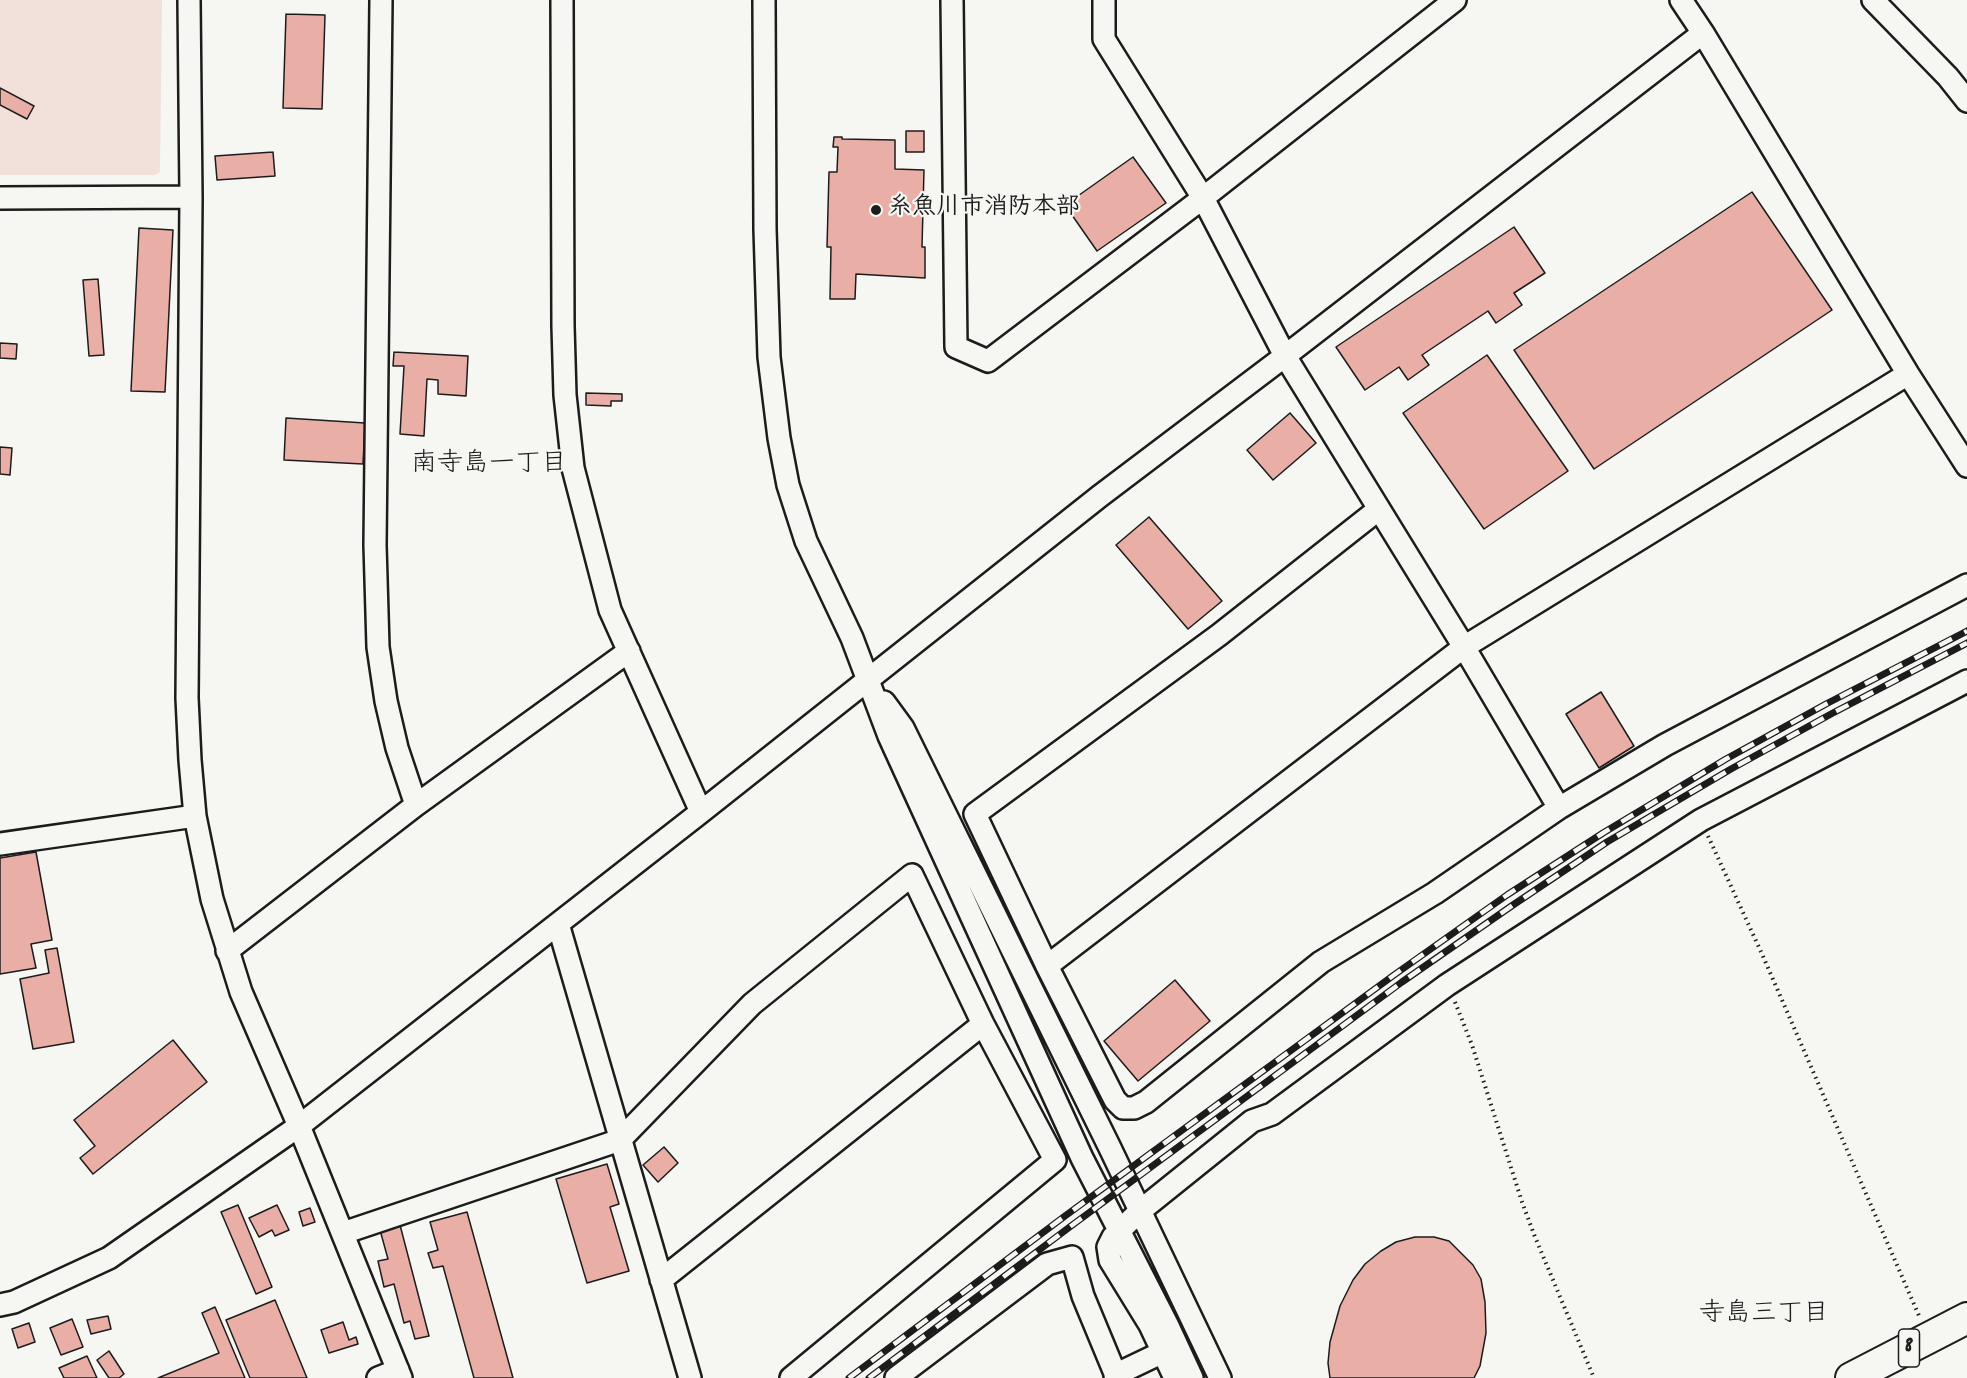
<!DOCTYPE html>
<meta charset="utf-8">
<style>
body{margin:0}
canvas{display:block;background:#f6f6f2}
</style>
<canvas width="1967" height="1378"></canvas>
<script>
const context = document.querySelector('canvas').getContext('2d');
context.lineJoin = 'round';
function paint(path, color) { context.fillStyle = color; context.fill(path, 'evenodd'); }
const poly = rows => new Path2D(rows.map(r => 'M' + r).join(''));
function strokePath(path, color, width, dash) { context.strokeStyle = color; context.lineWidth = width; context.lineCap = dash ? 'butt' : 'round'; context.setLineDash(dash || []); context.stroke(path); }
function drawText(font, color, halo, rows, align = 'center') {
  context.font = font + ' Dekko,"Klee One",sans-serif'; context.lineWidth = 4.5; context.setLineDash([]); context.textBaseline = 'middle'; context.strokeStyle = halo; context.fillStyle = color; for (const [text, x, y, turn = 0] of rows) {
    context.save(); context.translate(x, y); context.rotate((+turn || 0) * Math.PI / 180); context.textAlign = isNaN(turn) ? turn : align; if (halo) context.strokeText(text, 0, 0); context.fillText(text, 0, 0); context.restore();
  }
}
const built = poly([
 [0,0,162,0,160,172,155,175,0,175]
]);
const building = poly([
 [286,14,325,15,322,109,283,108,286,14],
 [0,88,34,106,27,119,0,105,0,88],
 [906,131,924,131,924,152,906,152,906,131],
 [834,137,842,137,842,139,895,140,895,169,924,170,922,247,925,247,925,278,856,274,855,299,830,299,831,247,827,247,829,172,837,172,838,147,833,147,834,137],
 [273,152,275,176,217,180,215,156,273,152],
 [1133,157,1166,203,1097,251,1065,205,1133,157],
 [1752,192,1832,310,1594,469,1514,350,1752,192],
 [1514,227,1545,273,1514,293,1522,305,1496,323,1488,311,1422,355,1429,365,1408,380,1399,367,1365,390,1336,347,1514,227],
 [139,228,173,230,165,392,131,391,139,228],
 [98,279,104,355,89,356,83,280,98,279],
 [0,343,17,344,16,359,0,358,0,343],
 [394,352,468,356,466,396,438,394,438,380,427,379,424,436,400,434,404,366,393,366,394,352],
 [1487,355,1568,471,1484,529,1403,413,1487,355],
 [586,393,622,394,622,401,611,401,611,406,586,405,586,393],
 [1290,413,1316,443,1273,480,1247,450,1290,413],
 [286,418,365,423,363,464,284,460,286,418],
 [0,447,12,448,10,475,0,474,0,447],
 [1149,517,1222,601,1188,629,1116,545,1149,517],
 [1601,692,1634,746,1599,768,1566,714,1601,692],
 [36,852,52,940,31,944,36,968,0,974,0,858,36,852],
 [57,948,74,1042,33,1049,20,979,49,973,45,950,57,948],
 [1175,980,1210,1021,1138,1081,1104,1041,1175,980],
 [173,1040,207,1082,93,1174,80,1158,95,1146,74,1120,173,1040],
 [664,1147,678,1163,658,1182,643,1165,664,1147],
 [607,1164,619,1204,610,1207,629,1271,587,1283,556,1179,607,1164],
 [238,1205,272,1287,256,1294,221,1212,238,1205],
 [277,1205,289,1230,275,1236,272,1230,259,1237,249,1218,277,1205],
 [310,1208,315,1222,303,1226,299,1212,310,1208],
 [467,1212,513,1378,474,1378,443,1266,433,1268,428,1253,438,1250,430,1222,467,1212],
 [400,1225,429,1336,415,1339,410,1321,404,1323,394,1284,384,1287,378,1261,388,1259,380,1230,400,1225],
 [1415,1237,1434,1237,1449,1241,1473,1265,1481,1279,1485,1302,1486,1333,1480,1366,1474,1378,1330,1378,1328,1363,1330,1342,1340,1306,1353,1280,1365,1264,1381,1251,1396,1242,1415,1237],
 [275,1300,307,1378,250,1378,226,1320,275,1300],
 [215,1307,245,1378,158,1378,219,1353,202,1313,215,1307],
 [108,1316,111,1329,91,1334,87,1320,108,1316],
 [72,1319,83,1347,61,1355,50,1328,72,1319],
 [343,1322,349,1340,356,1337,358,1344,329,1353,321,1330,343,1322],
 [29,1323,35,1342,18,1348,12,1329,29,1323],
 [109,1351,124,1374,119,1378,109,1378,97,1360,109,1351],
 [87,1356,97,1378,64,1378,59,1368,87,1356]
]);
const path = poly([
 [1708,836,1762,954,1920,1318],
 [1455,1002,1472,1045,1522,1202,1535,1237,1594,1378]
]);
const minor = poly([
 [189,0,191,197,187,698,190,760,195,816,212,899,241,992,299,1126,401,1378],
 [381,0,375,545,378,647,386,701,397,748,416,805],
 [562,0,563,326,565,395,573,468,610,610,701,812],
 [764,0,765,229,769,357,779,438,788,485,806,541,852,638,889,736,1082,1158,1167,1324,1192,1378],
 [952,0,956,347,988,361,1203,198,1455,0],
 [1104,0,1104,39,1203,198,1285,356,1464,647,1559,808],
 [1681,0,1703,33,1908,374,1967,466],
 [1873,0,1948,77,1967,101],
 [0,198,191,197],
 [1379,509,1219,635,975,814,1047,966,1115,1100,1123,1108,1134,1108,1146,1102,1321,962,1435,893,1559,808,1665,745,1967,585],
 [884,702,903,728,1110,1148,1220,1378],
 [0,844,195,816],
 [558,924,690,1378],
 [227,951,416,805,629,651],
 [1047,966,1464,647,1908,374],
 [343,1233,620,1140,752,1004,912,875,983,1024,1055,1160,791,1378],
 [661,1280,983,1024],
 [0,1305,14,1302,109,1258,299,1126,701,812,1100,496,1285,356,1703,33],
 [1115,1375,1163,1352],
 [378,1378,398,1370],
 [896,1378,1047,1264,1072,1257,1083,1296,1117,1378],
 [1175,1378,1150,1325,1110,1260,1108,1247,1113,1237,1140,1211,1252,1121,1272,1114,1447,985,1701,820,1967,681]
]);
const highway = poly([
 [1851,1378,1967,1318]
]);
const rail = poly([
 [849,1378,1065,1216,1394,975,1507,895,1603,833,1726,759,1826,704,1967,631],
 [869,1378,1071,1226,1402,982,1513,905,1607,842,1731,769,1831,714,1967,643]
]);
const markers = [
 [876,210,6,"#1c1c1c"]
];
const shields = [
 [1909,1348,21]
];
const shieldNames = [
 ["8",1909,1348]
];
const poiNames = [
 ["糸魚川市消防本部",888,210]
];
const neighbourhoodNames = [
 ["南寺島一丁目",489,466],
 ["寺島三丁目",1764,1316]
];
paint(built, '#f2e0db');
paint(building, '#e9aea6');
strokePath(building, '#1c1c1c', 1.5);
strokePath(minor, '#1c1c1c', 26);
strokePath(highway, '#1c1c1c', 34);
strokePath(path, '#1c1c1c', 4, [1.5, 4.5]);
strokePath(minor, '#f6f6f2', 21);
strokePath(highway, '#f6f6f2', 30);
strokePath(rail, '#1c1c1c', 7);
strokePath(rail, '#f6f6f2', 4.5, [14]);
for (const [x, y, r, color] of markers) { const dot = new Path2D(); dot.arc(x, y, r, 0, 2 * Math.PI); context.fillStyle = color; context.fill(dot); strokePath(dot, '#f6f6f2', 2); }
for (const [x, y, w] of shields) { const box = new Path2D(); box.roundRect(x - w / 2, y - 19, w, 38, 4.5); context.fillStyle = '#f6f6f2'; context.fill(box); strokePath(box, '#1c1c1c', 1.5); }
drawText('bold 22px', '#1c1c1c', null, shieldNames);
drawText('bold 24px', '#1c1c1c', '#f6f6f2', poiNames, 'left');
drawText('26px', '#1c1c1c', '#f6f6f2', neighbourhoodNames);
</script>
